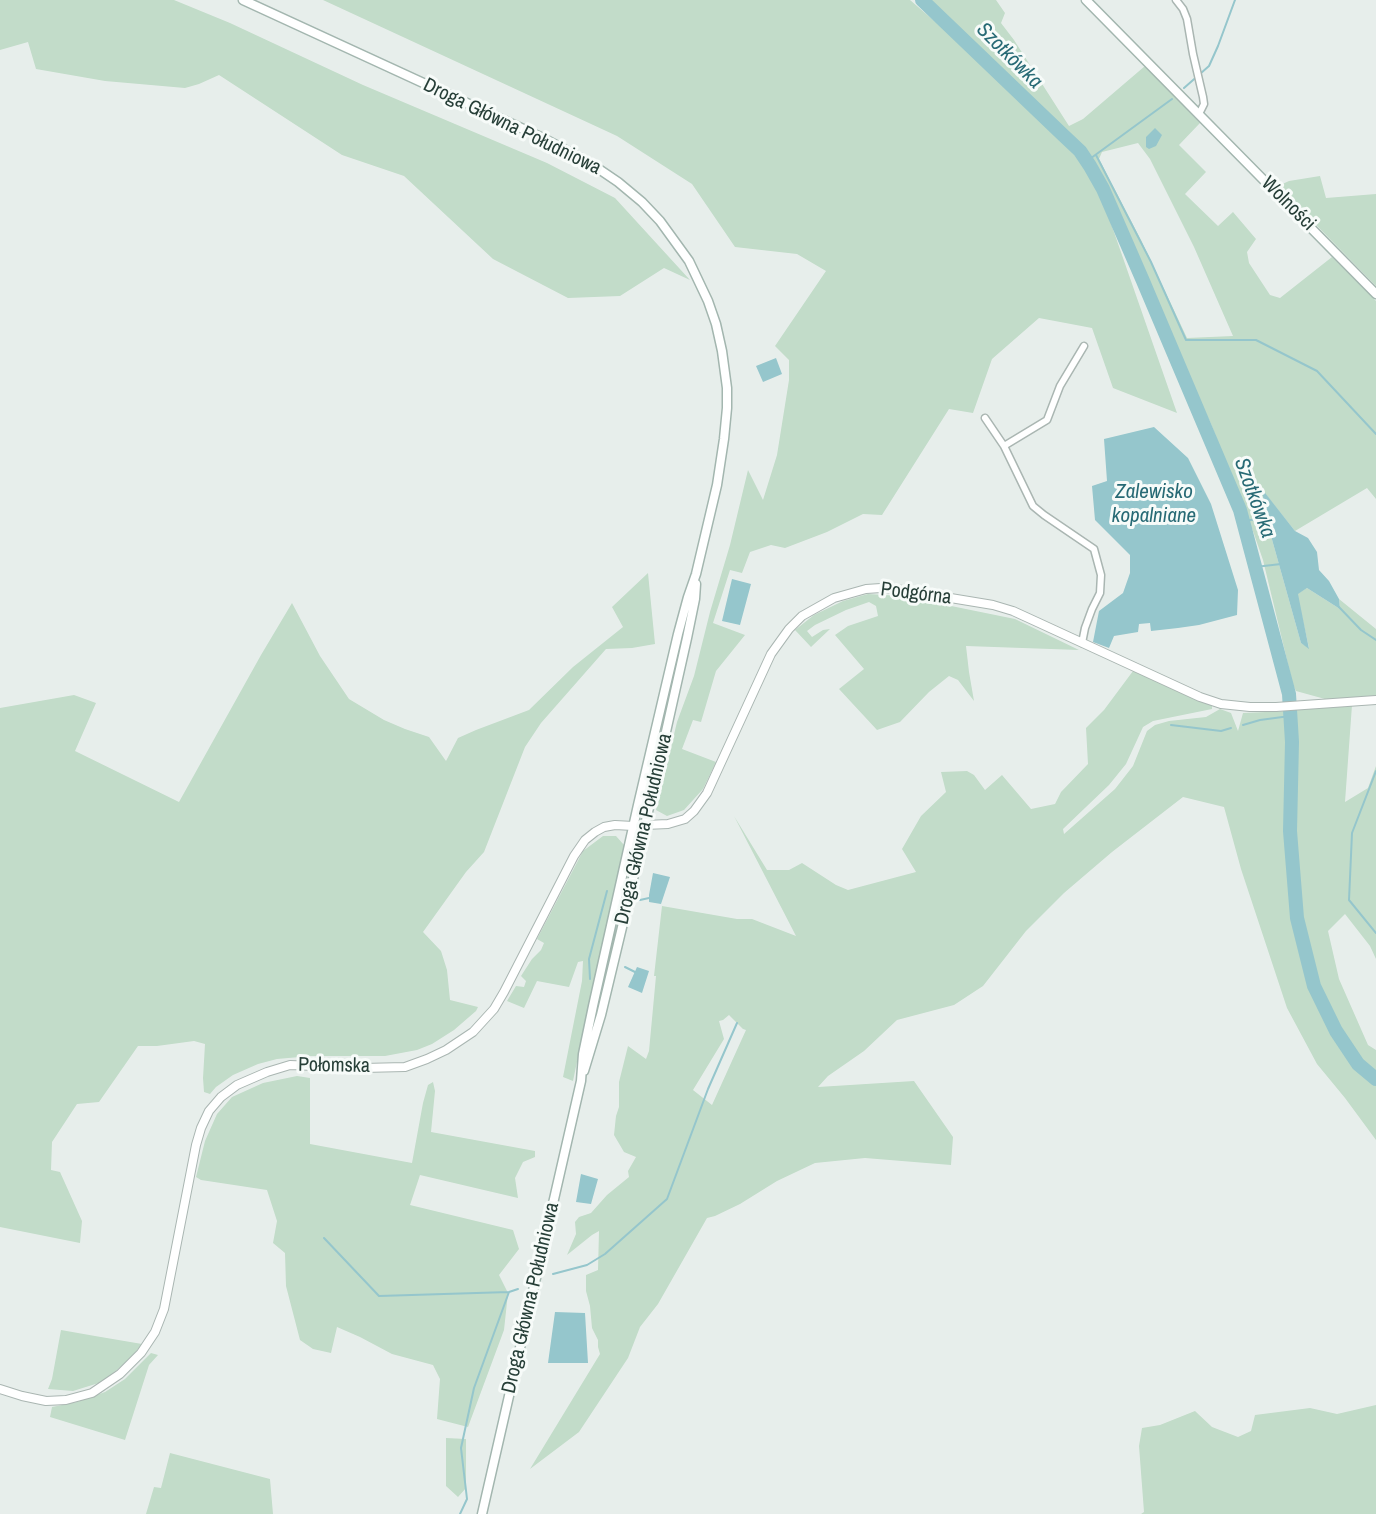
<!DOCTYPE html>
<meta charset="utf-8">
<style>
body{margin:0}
canvas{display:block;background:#e7eeeb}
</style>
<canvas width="1376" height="1514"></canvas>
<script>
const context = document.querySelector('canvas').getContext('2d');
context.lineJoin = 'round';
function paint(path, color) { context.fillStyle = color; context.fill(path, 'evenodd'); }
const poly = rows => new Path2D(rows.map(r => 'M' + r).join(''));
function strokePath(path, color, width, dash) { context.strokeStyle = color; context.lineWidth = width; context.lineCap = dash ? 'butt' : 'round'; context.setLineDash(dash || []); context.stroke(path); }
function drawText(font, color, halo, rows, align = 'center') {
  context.font = font + ' "Archivo Narrow",sans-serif'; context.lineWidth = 6; context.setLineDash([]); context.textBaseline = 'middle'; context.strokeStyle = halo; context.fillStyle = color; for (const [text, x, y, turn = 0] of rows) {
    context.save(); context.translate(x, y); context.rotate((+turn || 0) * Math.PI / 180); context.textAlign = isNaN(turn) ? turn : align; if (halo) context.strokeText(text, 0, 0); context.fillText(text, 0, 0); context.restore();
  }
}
const green = poly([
 [0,0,174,0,230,23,363,85,547,163,615,198,690,280,664,268,620,296,568,298,493,259,404,176,342,155,219,75,199,84,185,88,105,81,36,69,28,42,0,50],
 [323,0,910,0,969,51,1063,139,1083,163,1099,189,1177,413,1113,388,1092,328,1039,318,992,359,973,413,949,409,882,515,863,514,827,532,785,548,771,545,750,552,742,573,730,570,713,623,745,635,716,671,701,722,693,720,682,749,716,762,703,789,684,810,667,816,656,810,677,722,694,676,710,612,730,545,748,470,763,500,777,455,789,380,789,360,775,346,826,271,797,254,735,247,692,184,617,136],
 [928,0,996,0,1005,13,1001,23,1014,40,1069,126,1083,119,1145,66,1200,123,1179,145,1206,172,1185,194,1218,226,1233,212,1256,239,1247,252,1249,263,1270,295,1280,298,1332,257,1376,301,1376,499,1367,488,1295,531,1263,491,1266,518,1301,643,1309,648,1297,594,1307,588,1340,609,1339,599,1376,629,1376,697,1325,699,1296,691,1293,685,1263,560,1254,534,1211,424,1159,312,1094,167,1066,133],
 [1138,143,1150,159,1194,247,1233,336,1187,338,1141,240,1099,159,1102,152],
 [1320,176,1326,198,1376,194,1376,286,1278,186,1289,181],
 [648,573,655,644,632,648,606,649,541,723,525,747,484,852,466,872,423,932,441,951,447,970,450,1000,478,1007,476,1011,454,1030,432,1044,417,1050,385,1056,311,1056,277,1059,258,1064,233,1075,216,1087,210,1094,204,1092,203,1078,205,1044,194,1041,157,1046,138,1046,99,1102,77,1104,52,1142,51,1170,60,1172,82,1221,80,1243,0,1227,0,708,74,695,96,703,75,751,179,802,261,655,292,603,320,656,349,699,384,720,405,729,429,737,446,761,458,738,476,730,529,710,573,667,623,627,612,607],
 [868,594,902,596,1015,619,1079,650,966,646,969,672,974,701,958,680,949,676,929,692,900,722,877,730,839,689,864,669,835,635,848,626,878,616,876,606,869,602,846,610,815,625,807,631,812,637,823,630,830,629,811,647,795,630,814,615,843,601],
 [1133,671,1212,705,1212,709,1153,721,1143,727,1126,764,1109,785,1063,829,1064,834,1115,789,1133,766,1147,731,1155,725,1169,721,1206,717,1220,709,1231,713,1238,731,1243,713,1288,711,1352,705,1345,802,1368,788,1376,766,1376,959,1370,946,1345,914,1328,931,1339,979,1368,1045,1376,1050,1376,1140,1345,1098,1317,1064,1287,1008,1241,869,1224,807,1183,797,1112,852,1064,893,1026,931,983,986,954,1005,897,1020,864,1051,828,1076,818,1087,914,1081,953,1137,951,1165,865,1158,815,1163,777,1181,740,1204,715,1216,707,1218,658,1304,640,1327,628,1358,579,1432,530,1469,600,1354,598,1347,598,1340,592,1328,590,1306,586,1291,586,1275,598,1270,599,1231,592,1235,567,1255,576,1234,575,1222,579,1217,591,1213,607,1195,629,1177,628,1171,636,1157,624,1152,614,1135,616,1116,619,1107,619,1082,628,1046,646,1059,649,1051,656,976,654,976,662,906,737,919,752,919,796,936,734,816,767,870,789,870,802,863,836,885,848,890,916,872,902,849,921,816,946,792,941,772,967,771,974,775,985,790,1002,775,1031,809,1055,804,1061,792,1088,764,1086,728,1104,710],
 [729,1015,743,1029,746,1030,712,1105,693,1090,724,1039,719,1021,723,1020],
 [603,836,616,836,624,845,623,856,593,985,573,1081,563,1077,582,981,583,961,578,962,569,987,537,981,524,1008,507,1001,516,986,524,987,526,981,521,976,532,959,541,950,544,943,537,939,583,851],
 [297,1076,310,1078,310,1144,412,1163,423,1103,428,1085,433,1082,435,1091,431,1132,535,1151,535,1157,523,1162,515,1178,518,1198,420,1175,410,1205,513,1230,519,1249,499,1275,508,1293,504,1330,468,1427,437,1419,440,1379,433,1365,392,1354,360,1337,337,1327,331,1353,313,1349,300,1340,286,1286,285,1253,273,1243,277,1221,267,1190,201,1180,196,1177,205,1141,217,1114,232,1097,263,1083],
 [61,1330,95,1336,142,1344,129,1360,102,1382,73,1391,48,1389,52,1379],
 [151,1353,158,1355,149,1365,125,1440,50,1417,52,1407,77,1402,105,1392,125,1379],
 [1376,1405,1376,1514,1141,1514,1144,1512,1139,1446,1142,1428,1160,1425,1195,1411,1212,1427,1238,1437,1251,1431,1255,1415,1310,1408,1337,1414],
 [446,1438,466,1439,466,1488,458,1497,446,1486],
 [170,1453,270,1479,273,1514,146,1514,154,1487,161,1488]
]);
const water = poly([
 [1155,128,1162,135,1156,146,1149,149,1146,147,1146,137],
 [776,358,782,374,763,382,756,366],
 [1154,427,1188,458,1211,504,1238,590,1237,615,1199,625,1178,628,1151,631,1150,623,1139,624,1138,632,1114,636,1109,648,1093,642,1099,611,1123,593,1130,573,1130,555,1095,520,1092,486,1107,481,1104,439],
 [1262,489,1295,531,1308,538,1317,552,1319,570,1329,581,1339,599,1340,609,1307,588,1298,594,1309,649,1301,643,1266,518],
 [732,579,751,584,740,625,722,621],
 [653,873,670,877,661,904,649,902,649,895],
 [637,967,649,971,642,993,628,987],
 [581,1174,598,1179,591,1204,576,1202],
 [555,1312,585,1313,588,1363,548,1363]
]);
const stream = poly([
 [1184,88,1209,66,1218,46,1235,0],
 [1096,155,1151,262,1186,340,1256,340,1317,371,1376,434],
 [1087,161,1172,99],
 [1243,521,1266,518],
 [1255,567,1281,564],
 [1338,606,1361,630,1376,640],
 [1171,725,1221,731,1231,728],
 [1243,725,1260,720,1290,716],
 [1376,771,1352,833,1349,900,1376,933],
 [640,900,649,898],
 [625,967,635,972],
 [590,979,589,959,607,891],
 [324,1238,379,1296,509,1292,518,1289],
 [553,1274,587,1265,605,1254,667,1199,708,1089,737,1023],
 [460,1514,467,1499,461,1448,474,1388,509,1292]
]);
const river = poly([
 [922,0,1063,135,1080,151,1090,166,1103,189,1143,281,1240,510,1289,694,1292,742,1290,831,1297,918,1314,986,1336,1031,1358,1064,1376,1079]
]);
const minor = poly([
 [1176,0,1183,9,1187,19,1193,54,1203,97,1204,104,1199,114],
 [985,418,1004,446,1033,506,1044,515,1094,549,1101,575,1100,593,1092,609,1085,628,1082,643],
 [1004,446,1047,420,1060,386,1084,346]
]);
const tertiary = poly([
 [0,1389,22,1396,46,1401,66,1400,92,1393,120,1374,141,1353,155,1332,164,1309,196,1145,201,1128,209,1111,221,1097,237,1085,267,1072,290,1065,363,1068,405,1067,427,1059,446,1050,473,1032,494,1009,504,992,574,856,585,840,595,832,604,827,615,825,633,826,645,825,668,824,685,819,694,811,707,793,771,654,789,629,802,616,834,598,866,589,881,588,896,589,993,605,1013,611,1037,622,1200,697,1221,704,1250,707,1276,707,1376,700]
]);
const secondary = poly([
 [243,0,545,139,590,163,618,182,642,202,660,221,689,261,708,301,716,324,722,351,727,388,727,408,724,439,717,485,696,574,688,597,678,634,638,805,593,1006,583,1054,581,1081,482,1514],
 [1086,0,1376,294],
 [584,1071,601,1015,624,919,687,638,695,599,696,584]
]);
const streetNames = [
 ["Droga Główna Południowa",512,127,26],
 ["Wolności",1288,204,45],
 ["Podgórna",916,594,7],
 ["Droga Główna Południowa",644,829,-77],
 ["Połomska",334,1066,1],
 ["Droga Główna Południowa",531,1298,-77]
];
const waterNames = [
 ["Szotkówka",1009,56,45],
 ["Zalewisko",1154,492],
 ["kopalniane",1154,516],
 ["Szotkówka",1254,498,70]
];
paint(green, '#c2dcc9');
paint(water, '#95c6cc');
strokePath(stream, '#95c6cc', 2);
strokePath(river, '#95c6cc', 14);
strokePath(minor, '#aab6b2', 9);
strokePath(tertiary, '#aab6b2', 10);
strokePath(secondary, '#a3b6af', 11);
strokePath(minor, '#fff', 6);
strokePath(tertiary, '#fff', 8);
strokePath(secondary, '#fff', 8);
drawText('20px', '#273f38', '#f7fbf9', streetNames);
drawText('italic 21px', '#276a75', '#f7fbf9', waterNames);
</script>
